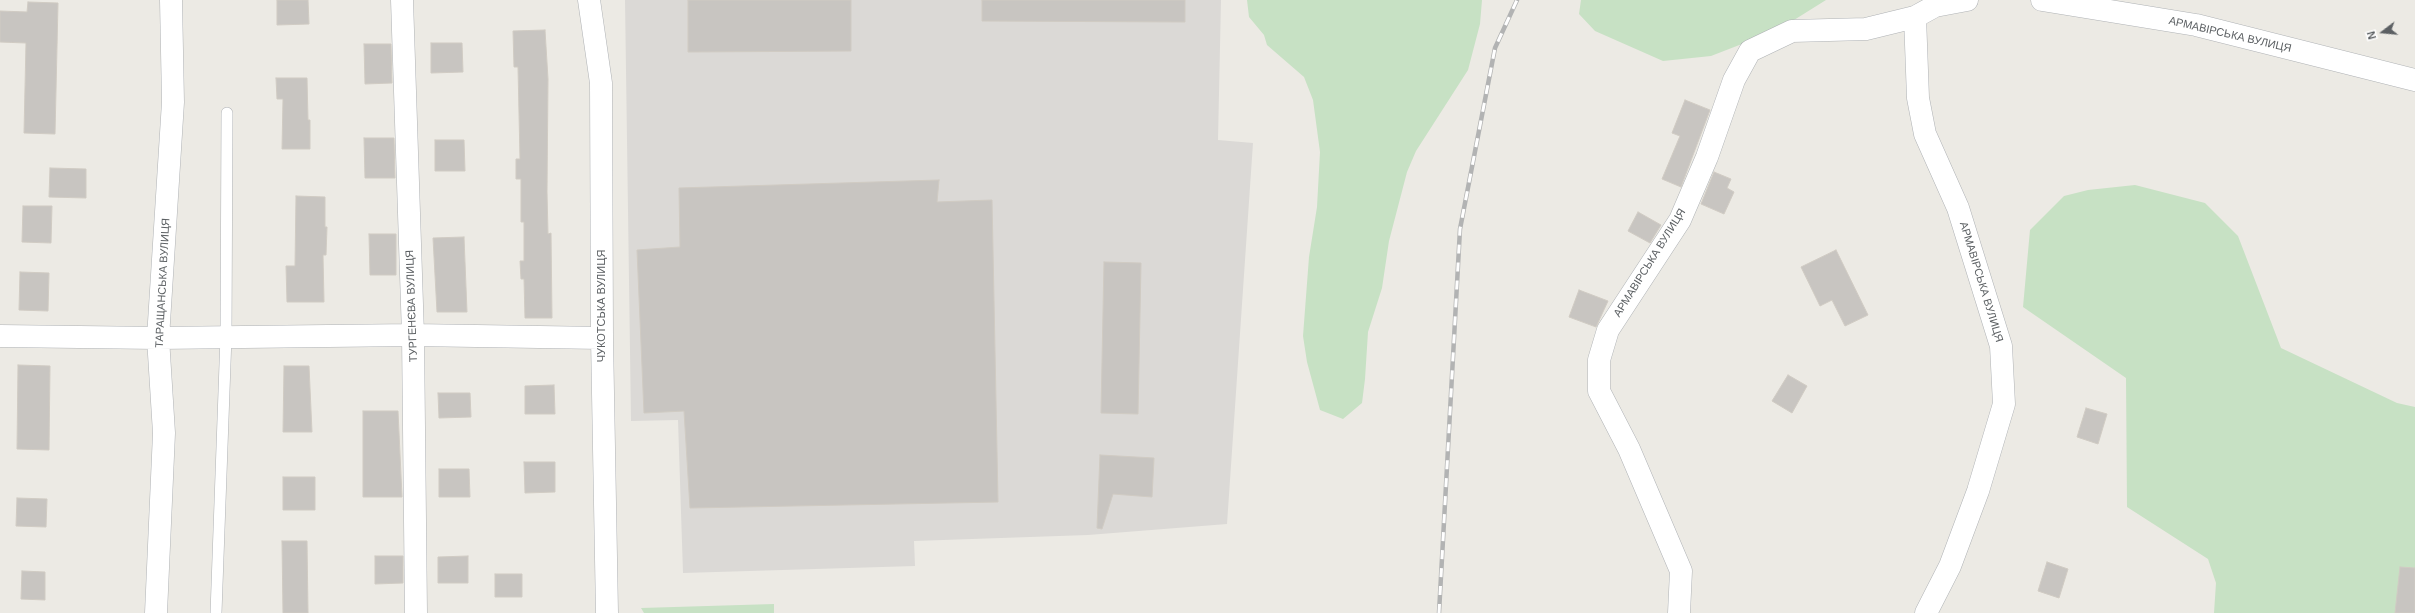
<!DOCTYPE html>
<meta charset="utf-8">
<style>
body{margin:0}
#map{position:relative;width:2415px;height:613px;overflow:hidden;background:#eceae4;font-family:Helvetica,sans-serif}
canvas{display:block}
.north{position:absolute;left:2363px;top:12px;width:40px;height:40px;-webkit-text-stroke:3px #fff;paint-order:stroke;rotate:254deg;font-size:11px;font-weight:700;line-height:16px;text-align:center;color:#5c6063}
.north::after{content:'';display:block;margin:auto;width:14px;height:18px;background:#5c6063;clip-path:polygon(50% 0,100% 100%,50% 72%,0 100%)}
</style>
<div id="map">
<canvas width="2415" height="613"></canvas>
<div class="north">N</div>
</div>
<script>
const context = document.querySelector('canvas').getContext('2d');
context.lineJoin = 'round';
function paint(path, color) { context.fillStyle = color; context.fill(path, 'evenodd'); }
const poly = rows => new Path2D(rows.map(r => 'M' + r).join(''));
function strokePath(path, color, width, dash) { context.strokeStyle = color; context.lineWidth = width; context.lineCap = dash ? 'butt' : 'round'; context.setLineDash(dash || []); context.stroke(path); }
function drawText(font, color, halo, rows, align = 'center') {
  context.font = font + ' Helvetica,sans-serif'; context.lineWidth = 3; context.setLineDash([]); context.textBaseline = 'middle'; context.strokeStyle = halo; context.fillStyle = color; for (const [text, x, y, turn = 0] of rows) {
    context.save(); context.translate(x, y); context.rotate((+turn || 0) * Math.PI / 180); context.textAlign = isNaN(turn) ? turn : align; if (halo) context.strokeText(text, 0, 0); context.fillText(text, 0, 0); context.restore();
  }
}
const industrial = poly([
 [625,0,1221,0,1218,140,1253,143,1227,524,1088,535,914,541,915,566,683,573,678,420,631,421]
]);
const green = poly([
 [1247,0,1482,0,1480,24,1468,70,1416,151,1407,172,1389,241,1382,288,1368,332,1365,379,1362,403,1343,419,1320,410,1307,362,1303,336,1309,257,1317,207,1320,152,1313,100,1304,77,1267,45,1264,35,1249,17],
 [1581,0,1826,0,1778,30,1711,56,1663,61,1595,31,1579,14],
 [2135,185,2205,203,2238,236,2281,348,2397,403,2415,407,2415,613,2214,613,2216,583,2208,559,2127,507,2126,378,2023,307,2030,230,2064,196,2088,190],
 [774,604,774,613,644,613,641,608]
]);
const building = poly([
 [277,0,308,0,309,24,277,25,277,0],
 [688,0,851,0,851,51,688,52,688,0],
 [982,0,1185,0,1185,22,982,21,982,0],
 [28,2,58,3,55,134,24,133,26,43,0,42,0,11,27,12,28,2],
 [545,30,548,79,547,192,548,234,551,233,552,318,525,318,524,279,521,279,520,261,524,261,524,222,521,222,521,179,516,179,516,159,520,159,518,67,514,67,513,31,545,30],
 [431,43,462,43,463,72,431,73,431,43],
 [364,44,391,44,392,83,365,84,364,44],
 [276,78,307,78,308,120,310,120,310,149,282,149,283,99,277,99,276,78],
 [1685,100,1710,110,1681,187,1662,179,1680,136,1672,133,1685,100],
 [364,138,394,138,395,178,365,178,364,138],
 [435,140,464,140,465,171,435,171,435,140],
 [50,168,86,169,86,198,49,197,50,168],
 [1714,172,1731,179,1727,188,1734,192,1724,214,1701,204,1714,172],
 [939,180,937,202,992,200,998,502,690,508,684,411,644,413,637,250,680,247,679,188,939,180],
 [296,196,325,197,325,227,327,227,326,255,323,255,324,302,287,302,286,266,295,266,296,196],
 [23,206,52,206,51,243,22,242,23,206],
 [1638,212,1661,225,1650,243,1628,231,1638,212],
 [369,234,396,234,396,275,370,275,369,234],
 [464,237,467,312,437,312,433,238,464,237],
 [1836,250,1868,315,1845,326,1832,300,1820,306,1801,267,1836,250],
 [1104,262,1141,263,1138,414,1101,413,1104,262],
 [20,272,49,273,48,311,19,310,20,272],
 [1579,290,1608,301,1596,327,1569,317,1579,290],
 [18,365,50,366,49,450,17,449,18,365],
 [284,366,309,366,312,432,283,432,284,366],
 [1788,375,1807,386,1792,413,1772,401,1788,375],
 [554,385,555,414,525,414,525,386,554,385],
 [438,393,470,393,471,417,439,418,438,393],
 [2086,408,2107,414,2098,444,2077,437,2086,408],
 [363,411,398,411,402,497,363,497,363,411],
 [1100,455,1154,458,1152,497,1113,494,1102,529,1097,528,1100,455],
 [524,462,555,462,555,492,525,493,524,462],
 [439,469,469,469,470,497,439,497,439,469],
 [283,477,315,477,315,510,283,510,283,477],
 [17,498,47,499,46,527,16,526,17,498],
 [282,541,307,541,308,613,283,613,282,541],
 [375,556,403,556,403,583,375,584,375,556],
 [468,556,468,583,438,583,438,557,468,556],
 [2047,562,2068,569,2059,598,2038,591,2047,562],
 [2400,567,2415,568,2415,613,2395,613,2400,567],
 [22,571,45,572,45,600,21,599,22,571],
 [495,574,522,574,522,597,495,597,495,574]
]);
const service = poly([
 [216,613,226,336,227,113]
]);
const minor = poly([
 [402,0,413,335,416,613],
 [589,0,601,83,602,338,607,613],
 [2042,0,2196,25,2415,80],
 [0,336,158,338,413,335,602,338],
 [156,613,164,433,158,338,173,102,171,0],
 [1679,613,1681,571,1629,449,1599,391,1599,360,1608,330,1680,220,1707,157,1734,80,1750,51,1792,31,1866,29,1915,17],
 [1926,613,1950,566,1978,491,2004,404,2001,346,1958,208,1925,134,1918,98,1915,17,1935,6,1967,0]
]);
const rail = poly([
 [1439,613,1460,229,1495,48,1517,0]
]);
const streetNames = [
 ["АРМАВІРСЬКА ВУЛИЦЯ",2230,35,13],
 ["АРМАВІРСЬКА ВУЛИЦЯ",1650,263,-58],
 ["АРМАВІРСЬКА ВУЛИЦЯ",1981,282,73],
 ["ТАРАЩАНСЬКА ВУЛИЦЯ",163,283,-87],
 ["ТУРГЕНЄВА ВУЛИЦЯ",412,306,-92],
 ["ЧУКОТСЬКА ВУЛИЦЯ",602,306,-90]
];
paint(industrial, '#dbd9d6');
paint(green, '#c7e1c4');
paint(building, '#c8c5c1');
strokePath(building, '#d0cbc3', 1);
strokePath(service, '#afb2b5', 12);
strokePath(minor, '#afb2b5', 23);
strokePath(service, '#fff', 11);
strokePath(minor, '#fff', 22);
strokePath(rail, '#b2b3b3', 4.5);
strokePath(rail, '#fff', 3, [9]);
drawText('11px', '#5c6063', '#fff', streetNames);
</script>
